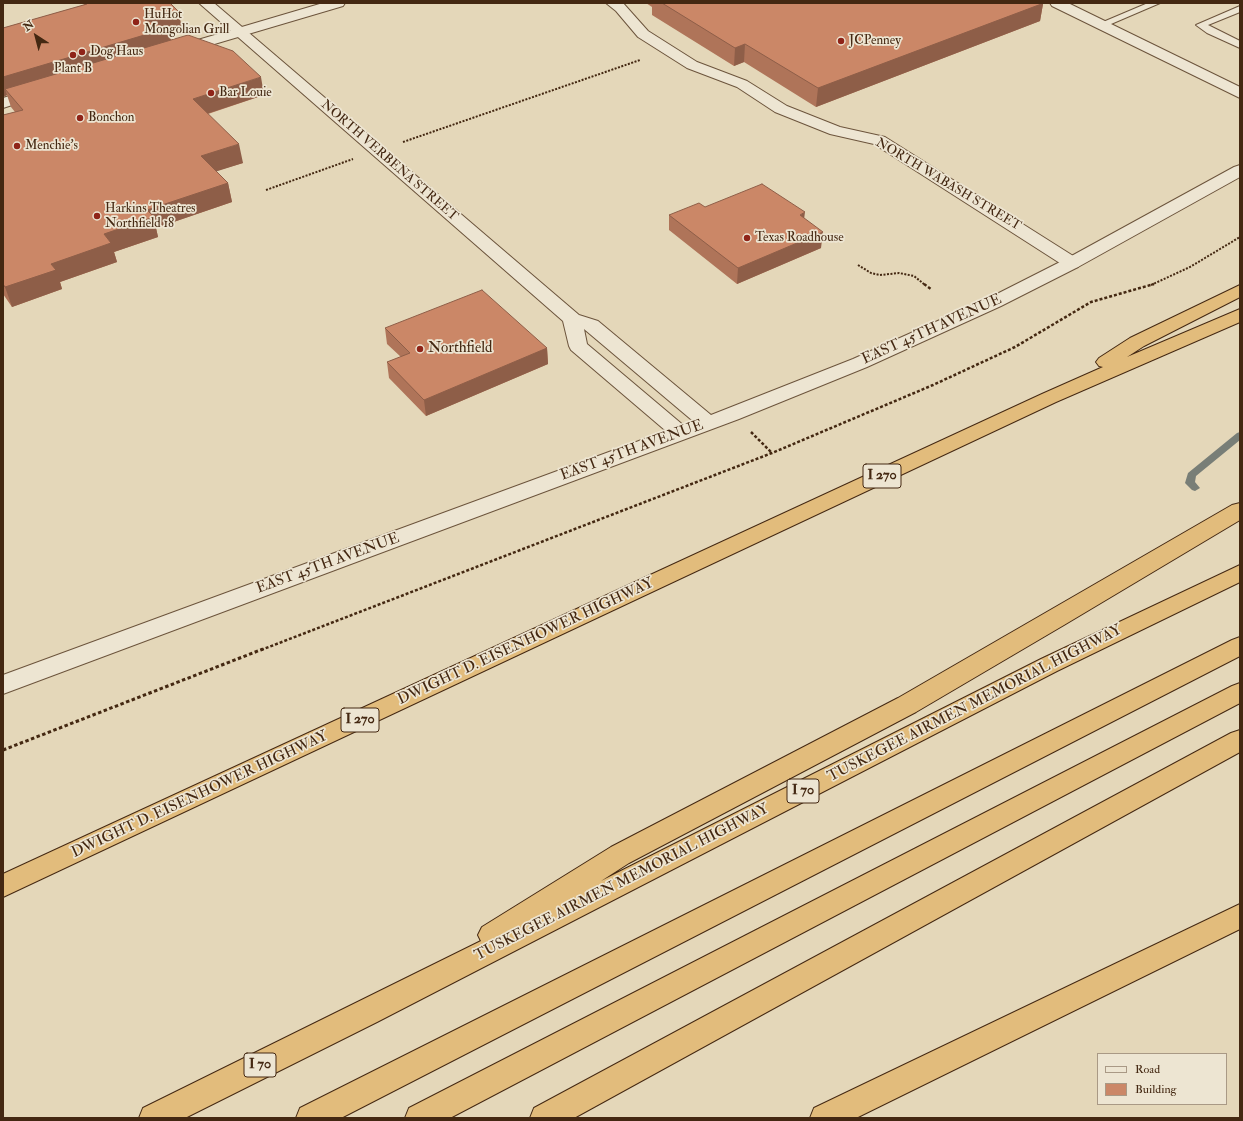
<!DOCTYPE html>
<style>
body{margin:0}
#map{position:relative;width:1243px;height:1121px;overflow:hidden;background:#e4d7b9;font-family:"IM FELL Double Pica",serif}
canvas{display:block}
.frame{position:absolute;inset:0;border:4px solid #442812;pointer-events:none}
.legend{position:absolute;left:1097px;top:1053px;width:130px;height:52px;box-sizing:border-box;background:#ede5d2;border:1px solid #a99985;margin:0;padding:5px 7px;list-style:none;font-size:12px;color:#442812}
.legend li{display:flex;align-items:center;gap:8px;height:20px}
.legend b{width:20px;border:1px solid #a99985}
.north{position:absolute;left:16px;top:16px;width:40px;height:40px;-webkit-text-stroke:3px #ede5d2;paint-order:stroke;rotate:324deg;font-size:11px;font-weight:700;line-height:16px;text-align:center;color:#442812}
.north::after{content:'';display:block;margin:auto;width:14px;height:18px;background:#442812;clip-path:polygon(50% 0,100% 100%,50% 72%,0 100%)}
</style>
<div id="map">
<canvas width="1243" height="1121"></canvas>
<div class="frame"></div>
<ul class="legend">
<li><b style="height:5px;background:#ede5d2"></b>Road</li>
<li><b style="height:11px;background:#cb8767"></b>Building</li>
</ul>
<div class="north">N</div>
</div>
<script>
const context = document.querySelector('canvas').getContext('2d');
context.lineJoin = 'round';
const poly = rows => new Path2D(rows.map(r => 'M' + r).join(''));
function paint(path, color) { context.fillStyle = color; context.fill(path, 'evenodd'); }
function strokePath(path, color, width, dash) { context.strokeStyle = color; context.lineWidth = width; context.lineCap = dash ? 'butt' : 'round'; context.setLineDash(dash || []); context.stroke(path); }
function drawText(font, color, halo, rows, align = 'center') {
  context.font = font + ' "IM FELL Double Pica",serif'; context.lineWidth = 3.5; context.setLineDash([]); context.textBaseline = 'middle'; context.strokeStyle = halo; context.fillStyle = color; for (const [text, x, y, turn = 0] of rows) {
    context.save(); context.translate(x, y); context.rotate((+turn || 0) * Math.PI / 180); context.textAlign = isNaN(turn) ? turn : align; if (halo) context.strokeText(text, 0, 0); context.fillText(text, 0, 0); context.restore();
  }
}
const stream = poly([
 [1240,432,1240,440,1196,476,1195,482,1200,488,1195,491,1192,490,1185,483,1188,473,1237,433,1240,432]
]);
const pathFar2 = poly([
 [403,142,640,60],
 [266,190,353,159],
 [858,265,871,273,880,275,899,273,914,276,925,285],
 [1151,285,1190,267,1240,237]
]);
const pathFar1 = poly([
 [924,284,931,289],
 [751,432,772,453],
 [261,650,772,453,933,385,1015,347,1091,302,1154,284]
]);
const path = poly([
 [3,750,263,649]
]);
const service = poly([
 [1148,3,1160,3,1104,27,1098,27,1096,25,1148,3],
 [1240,6,1240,12,1208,25,1240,41,1240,48,1207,33,1196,25,1240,6]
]);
const minor = poly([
 [323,3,345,3,343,6,184,53,179,54,174,53,172,50,174,47,323,3],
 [606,3,623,3,648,31,697,62,747,81,787,106,840,127,885,137,1078,259,1081,263,1078,267,1072,268,1066,267,874,144,830,134,775,112,737,87,687,68,638,37,616,11,606,3],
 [38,87,43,89,46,92,43,95,3,108,3,98,38,87]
]);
const tertiary = poly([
 [199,3,214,3,579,315,598,321,711,415,853,359,989,298,1066,259,1234,167,1240,165,1240,177,1078,267,1001,306,867,367,739,419,3,694,3,675,666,431,571,350,569,346,563,321,199,3],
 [584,329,693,421,683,425,587,344,584,329],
 [1050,3,1068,3,1240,87,1240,98,1052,6,1050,3]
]);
const motorway = poly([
 [1240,285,1240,297,1144,346,1127,357,1240,309,1240,322,1056,402,3,897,3,874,1042,394,1103,367,1099,366,1096,362,1099,358,1130,338,1240,285],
 [1240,503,1240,520,1064,625,916,712,629,863,601,881,1041,659,1240,565,1240,582,1057,671,377,1022,185,1118,139,1118,143,1108,481,941,478,935,482,927,611,847,898,698,1232,505,1240,503],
 [1240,637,1240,656,341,1118,296,1118,300,1108,1232,640,1240,637],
 [1240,683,1240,703,450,1118,405,1118,409,1108,1232,686,1240,683],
 [1240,730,1240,752,574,1118,530,1118,534,1108,1231,733,1240,730],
 [1240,904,1240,929,856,1118,810,1118,814,1108,1240,904]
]);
const wall = poly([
 [83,3,170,3,178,11,182,28,169,32,171,40,264,95,208,114,243,163,216,171,228,183,232,202,156,228,158,237,114,252,117,262,60,282,62,289,12,307,3,294,3,115,15,112,11,107,7,95,3,97,3,28,84,5],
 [646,3,1046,3,1043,4,1040,21,816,107,744,62,734,66,652,15,652,7],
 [705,207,804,218,821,248,737,284,669,230,669,215],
 [385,328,547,348,548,364,426,416,389,378,387,362,401,357,387,344]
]);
const shadedWall = poly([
 [1026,3,1046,3,1043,4,1040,21,816,107,818,88],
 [178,11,182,28,169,32,172,46,5,89,7,95,3,97,3,77,145,20],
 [745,44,744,62,734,66,735,48],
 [261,77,264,95,197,117,193,99],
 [239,144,243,163,205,175,201,156],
 [228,183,232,202,156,228,158,237,114,252,117,262,60,282,62,289,12,307,5,287,51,264,147,210],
 [805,212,803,227,800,215],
 [823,232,821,248,737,284,738,268],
 [547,348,548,364,426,416,424,400]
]);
const building = poly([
 [86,3,170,3,178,11,145,20,168,28,3,77,3,28,87,4,86,3],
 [662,3,1044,3,818,88,745,44,735,48,662,3],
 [188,35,233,51,261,77,193,99,239,144,201,156,228,183,147,210,154,217,104,234,111,243,51,264,56,270,5,287,3,284,3,115,23,110,5,89,188,35],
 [762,184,805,212,800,215,823,232,738,268,669,215,699,203,705,207,762,184],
 [482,290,547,348,424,400,387,362,410,353,385,328,482,290]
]);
const markers = [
 [136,22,4,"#8f2418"],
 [841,41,4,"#8f2418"],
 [82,52,4,"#8f2418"],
 [73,55,4,"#8f2418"],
 [211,93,4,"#8f2418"],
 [80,118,4,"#8f2418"],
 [17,146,4,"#8f2418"],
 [97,216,4,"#8f2418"],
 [747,238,4,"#8f2418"],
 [420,349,4,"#8f2418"]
];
const farPoinames = [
 ["HuHot",144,15],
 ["Mongolian Grill",144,30],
 ["JCPenney",849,41],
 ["Dog Haus",90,52],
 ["Plant B",73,69,"center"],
 ["Bar Louie",219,93],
 ["Bonchon",88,118],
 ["Menchie's",25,146],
 ["Harkins Theatres",105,209],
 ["Northfield 18",105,224],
 ["Texas Roadhouse",755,238]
];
const farStreetnames = [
 ["NORTH VERBENA STREET",389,161,41],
 ["NORTH WABASH STREET",948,185,31]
];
const shields = [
 [882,476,38],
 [360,720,38],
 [803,791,32],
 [260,1065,32]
];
const shieldNames = [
 ["I 270",882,476],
 ["I 270",360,720],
 ["I 70",803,791],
 ["I 70",260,1065]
];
const streetNames = [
 ["EAST 45TH AVENUE",932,330,-24],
 ["EAST 45TH AVENUE",632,451,-20],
 ["EAST 45TH AVENUE",328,564,-20],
 ["DWIGHT D. EISENHOWER HIGHWAY",526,642,-25],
 ["TUSKEGEE AIRMEN MEMORIAL HIGHWAY",975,704,-27],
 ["DWIGHT D. EISENHOWER HIGHWAY",200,795,-25],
 ["TUSKEGEE AIRMEN MEMORIAL HIGHWAY",622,883,-27]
];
const poiNames = [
 ["Northfield",428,349]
];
paint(stream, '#787e77');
strokePath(service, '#6c543c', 2);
strokePath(minor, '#6c543c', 2);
strokePath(tertiary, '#6c543c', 2);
strokePath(motorway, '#442812', 2);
strokePath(pathFar2, '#442812', 2, [2, 1.5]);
strokePath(pathFar1, '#442812', 2.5, [3, 2]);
strokePath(path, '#442812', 3, [3.5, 2.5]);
paint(service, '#ede5d2');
paint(minor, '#ede5d2');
paint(tertiary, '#ede5d2');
paint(motorway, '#e2bc7c');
paint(wall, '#af7459');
paint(shadedWall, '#8e5e48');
paint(building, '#cb8767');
strokePath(building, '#8e5e48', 1);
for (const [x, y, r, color] of markers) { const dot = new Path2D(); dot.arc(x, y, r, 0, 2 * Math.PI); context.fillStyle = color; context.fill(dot); strokePath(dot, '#ede5d2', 1.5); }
drawText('13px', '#442812', '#ede5d2', farPoinames, 'left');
drawText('13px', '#442812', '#ede5d2', farStreetnames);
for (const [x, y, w] of shields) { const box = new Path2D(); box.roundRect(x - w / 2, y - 12, w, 24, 3); context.fillStyle = '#ede5d2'; context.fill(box); strokePath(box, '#442812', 1); }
drawText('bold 14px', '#442812', null, shieldNames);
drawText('15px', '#442812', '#ede5d2', streetNames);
drawText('15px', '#442812', '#ede5d2', poiNames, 'left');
</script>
